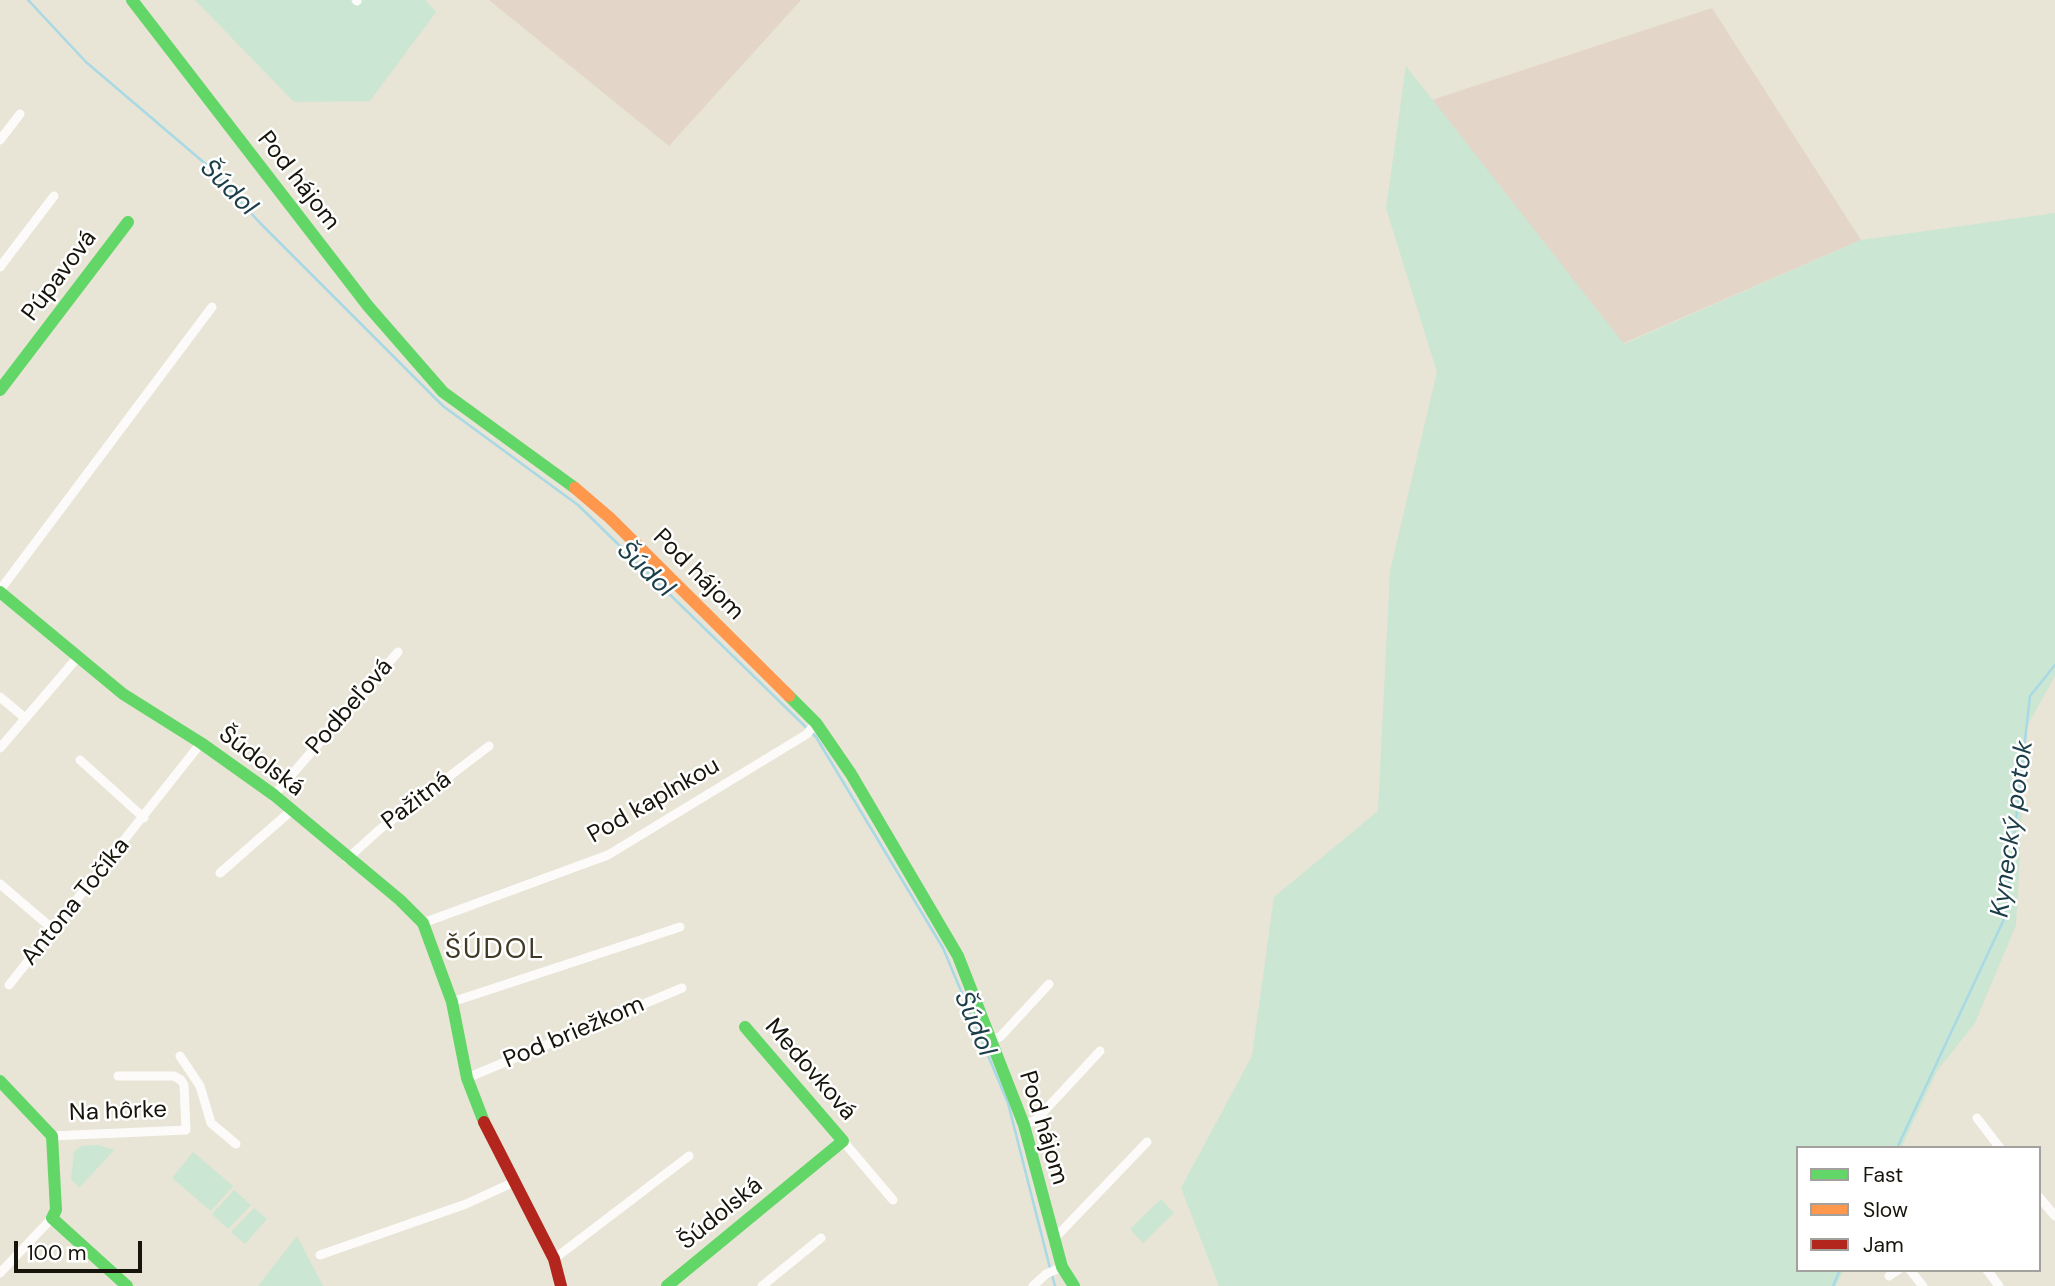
<!DOCTYPE html>
<meta charset="utf-8">
<style>
body{margin:0}
#map{position:relative;width:2055px;height:1286px;overflow:hidden;background:#e8e4d6;font-family:"DM Sans",sans-serif}
canvas{display:block}
.legend{position:absolute;left:1796px;top:1146px;width:245px;height:126px;box-sizing:border-box;background:#fff;border:2px solid #a2a19d;margin:0;padding:9px 12px;list-style:none;font-size:21px;color:#17140b}
.legend li{display:flex;align-items:center;gap:14px;height:35px}
.legend b{width:35px;border:2px solid #a2a19d}
.scale{position:absolute;left:14px;top:1241px;width:128px;height:32px;box-sizing:border-box;border:4px solid #17140b;border-top:0;padding-left:9px;font-size:21px;line-height:24px;white-space:nowrap;color:#17140b;-webkit-text-stroke:5px #fff;paint-order:stroke}
</style>
<div id="map">
<canvas width="2055" height="1286"></canvas>
<ul class="legend">
<li><b style="height:9px;background:#63d668"></b>Fast</li>
<li><b style="height:9px;background:#ff974d"></b>Slow</li>
<li><b style="height:9px;background:#b3261e"></b>Jam</li>
</ul>
<div class="scale">100 m</div>
</div>
<script>
const context = document.querySelector('canvas').getContext('2d');
context.lineJoin = 'round';
function paint(path, color) { context.fillStyle = color; context.fill(path, 'evenodd'); }
const poly = rows => new Path2D(rows.map(r => 'M' + r).join(''));
function strokePath(path, color, width, dash) { context.strokeStyle = color; context.lineWidth = width; context.lineCap = dash ? 'butt' : 'round'; context.setLineDash(dash || []); context.stroke(path); }
function drawText(font, color, halo, rows, align = 'center') {
  context.font = font + ' "DM Sans",sans-serif'; context.lineWidth = 5; context.setLineDash([]); context.textBaseline = 'middle'; context.strokeStyle = halo; context.fillStyle = color; for (const [text, x, y, turn = 0] of rows) {
    context.save(); context.translate(x, y); context.rotate((+turn || 0) * Math.PI / 180); context.textAlign = isNaN(turn) ? turn : align; if (halo) context.strokeText(text, 0, 0); context.fillText(text, 0, 0); context.restore();
  }
}
const industrial = poly([
 [489,0,801,0,669,146],
 [1712,8,1861,240,1619,345,1432,100]
]);
const green = poly([
 [195,0,425,0,436,12,370,101,294,102],
 [1406,66,1624,344,1861,240,2055,213,2055,676,2027,726,2016,925,1975,1023,1937,1071,1901,1148,1798,1148,1798,1270,1844,1270,1836,1286,1219,1286,1181,1188,1252,1056,1274,897,1378,811,1390,571,1437,372,1386,208],
 [98,1145,114,1150,80,1187,71,1180,74,1152,81,1146],
 [193,1152,233,1186,211,1211,172,1178],
 [234,1190,251,1205,228,1229,212,1214],
 [1161,1199,1174,1213,1143,1243,1130,1229],
 [254,1208,267,1219,245,1244,231,1232],
 [297,1236,323,1286,258,1286]
]);
const stream = poly([
 [28,0,86,62,208,166,260,223,443,406,578,505,816,737,943,948,1008,1103,1050,1268],
 [1897,1148,2005,917,2030,696,2055,665],
 [1052,1275,1055,1286],
 [1833,1286,1840,1270]
]);
const street = poly([
 [356,0,357,1],
 [0,140,20,114],
 [0,267,54,196],
 [0,590,212,307],
 [0,697,25,718],
 [0,748,77,658],
 [80,760,144,818],
 [274,795,398,652],
 [347,859,379,830,489,746],
 [220,873,292,810],
 [0,884,54,930],
 [423,923,608,855,807,734,813,726],
 [9,985,201,743],
 [452,1002,680,927],
 [992,1039,1000,1037,1049,984],
 [180,1056,200,1086,211,1123,236,1144],
 [467,1078,682,988],
 [1977,1118,2000,1148],
 [1024,1125,1036,1120,1100,1051],
 [52,1136,186,1130,184,1085,181,1080,174,1076,118,1076],
 [843,1141,893,1200],
 [2039,1197,2055,1216],
 [1053,1240,1147,1142],
 [320,1255,466,1204,514,1182],
 [554,1259,689,1156],
 [1910,1270,1923,1286],
 [1987,1270,1999,1286],
 [0,1273,52,1218],
 [1889,1276,1898,1270],
 [762,1286,821,1238],
 [1033,1286,1046,1274,1062,1267]
]);
const fast = poly([
 [132,0,368,306,443,392,575,488],
 [0,390,128,222],
 [0,592,123,694,201,743,274,795,400,900,423,923,452,1002,467,1078,484,1122],
 [789,696,816,723,851,774,958,956,1024,1125,1062,1267,1074,1286],
 [0,1081,52,1136,56,1210,52,1218,127,1286],
 [667,1286,843,1141,745,1027]
]);
const slow = poly([
 [575,488,610,518,789,696]
]);
const jam = poly([
 [484,1122,554,1259,561,1286]
]);
const streetNames = [
 ["Pod hájom",298,181,52],
 ["Púpavová",60,276,-53],
 ["Pod hájom",698,575,45],
 ["Podbeľová",350,707,-49],
 ["Šúdolská",261,762,37],
 ["Pažitná",417,801,-37],
 ["Pod kaplnkou",654,801,-30],
 ["Antona Točíka",76,902,-51],
 ["Pod briežkom",574,1033,-23],
 ["Medovková",810,1070,49],
 ["Na hôrke",118,1112,-2],
 ["Pod hájom",1043,1128,73],
 ["Šúdolská",721,1214,-39]
];
const waterNames = [
 ["Šúdol",228,188,45],
 ["Šúdol",645,570,44],
 ["Kynecký potok",2013,829,-82],
 ["Šúdol",974,1024,67]
];
const quarterNames = [
 ["ŠÚDOL",495,951]
];
paint(industrial, '#e3d6c8');
paint(green, '#cbe6d2');
strokePath(stream, '#a8d9e5', 2.5);
strokePath(street, '#fcfbf9', 9);
strokePath(fast, '#63d668', 12);
strokePath(slow, '#ff974d', 12);
strokePath(jam, '#b3261e', 12);
drawText('24px', '#17140b', '#fff', streetNames);
drawText('italic 26px', '#1b3e48', '#fff', waterNames);
context.letterSpacing = '2px';
drawText('28px', '#3f3925', '#fff', quarterNames);
context.letterSpacing = '0px';
</script>
